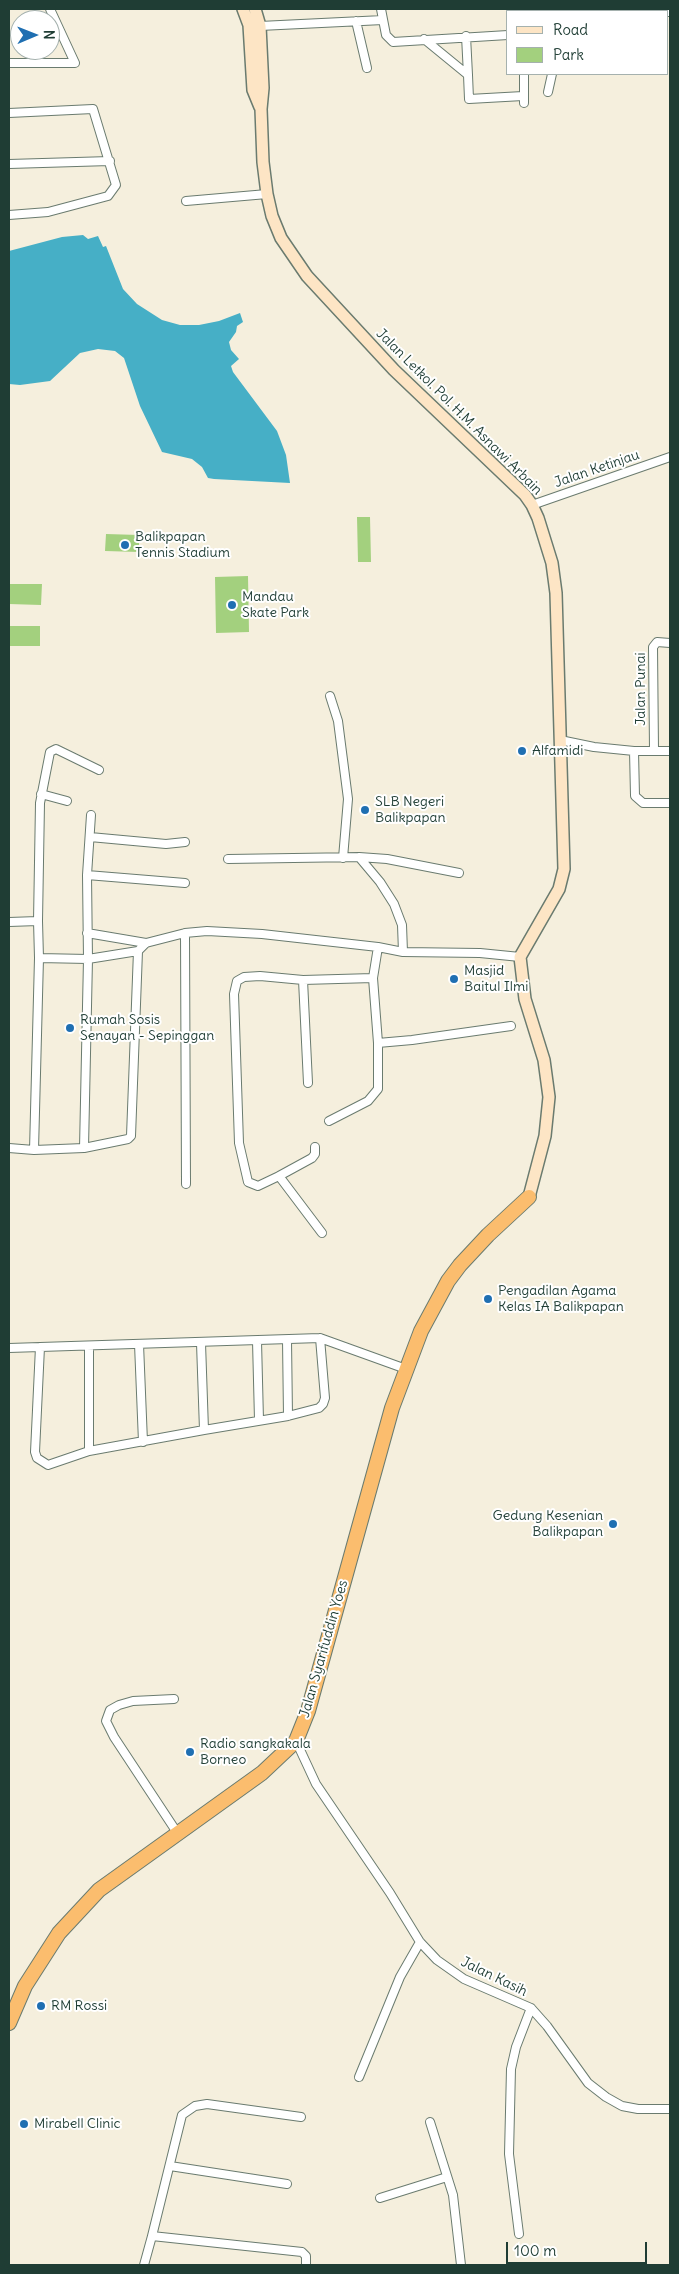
<!DOCTYPE html>
<style>
body{margin:0}
#map{position:relative;width:679px;height:2274px;overflow:hidden;background:#f5efdd;font-family:Delius,sans-serif}
canvas{display:block}
.frame{position:absolute;inset:0;border:10px solid #1f3d34;pointer-events:none}
.legend{position:absolute;left:506px;top:10px;width:162px;height:65px;box-sizing:border-box;background:#fff;border:1px solid #a5b1ae;margin:0;padding:6px 9px;list-style:none;font-size:15px;color:#1f3d34}
.legend li{display:flex;align-items:center;gap:10px;height:25px}
.legend b{width:25px;border:1px solid #a5b1ae}
.north{position:absolute;left:10px;top:10px;width:50px;height:50px;box-sizing:border-box;background:#fff;border:1px solid #a5b1ae;border-radius:50%;rotate:89deg;font-size:14px;font-weight:700;line-height:20px;text-align:center;color:#1f3d34}
.north::after{content:'';display:block;margin:auto;width:18px;height:22px;background:#1f6fb2;clip-path:polygon(50% 0,100% 100%,50% 72%,0 100%)}
.scale{position:absolute;left:506px;top:2242px;width:141px;height:22px;box-sizing:border-box;border:2px solid #1f3d34;border-top:0;padding-left:6px;font-size:15px;line-height:18px;white-space:nowrap;color:#1f3d34;-webkit-text-stroke:4px #fff;paint-order:stroke}
</style>
<div id="map">
<canvas width="679" height="2274"></canvas>
<div class="frame"></div>
<ul class="legend">
<li><b style="height:6px;background:#fde5c5"></b>Road</li>
<li><b style="height:14px;background:#a3d07e"></b>Park</li>
</ul>
<div class="north">N</div>
<div class="scale">100 m</div>
</div>
<script>
const context = document.querySelector('canvas').getContext('2d');
context.lineJoin = 'round';
function paint(path, color) { context.fillStyle = color; context.fill(path, 'evenodd'); }
const poly = rows => new Path2D(rows.map(r => 'M' + r).join(''));
function strokePath(path, color, width, dash) { context.strokeStyle = color; context.lineWidth = width; context.lineCap = dash ? 'butt' : 'round'; context.setLineDash(dash || []); context.stroke(path); }
function drawText(font, color, halo, rows, align = 'center') {
  context.font = font + ' Delius,sans-serif'; context.lineWidth = 4; context.setLineDash([]); context.textBaseline = 'middle'; context.strokeStyle = halo; context.fillStyle = color; for (const [text, x, y, turn = 0] of rows) {
    context.save(); context.translate(x, y); context.rotate((+turn || 0) * Math.PI / 180); context.textAlign = isNaN(turn) ? turn : align; if (halo) context.strokeText(text, 0, 0); context.fillText(text, 0, 0); context.restore();
  }
}
const green = poly([
 [357,517,370,517,371,562,358,562],
 [106,534,139,535,139,552,105,551],
 [248,576,249,632,216,633,215,577],
 [9,584,42,584,41,605,9,604],
 [9,626,40,626,40,646,9,646]
]);
const water = poly([
 [83,235,88,239,98,236,103,247,106,246,123,289,137,304,162,320,180,325,199,325,219,321,240,313,243,322,237,326,236,332,229,342,231,350,239,359,231,366,233,372,277,431,286,455,290,483,214,479,208,478,202,467,192,459,162,452,140,406,124,358,115,351,98,349,80,353,50,381,20,385,9,384,9,251,62,237]
]);
const street = poly([
 [381,9,386,35,393,42,508,35],
 [522,9,522,11],
 [627,9,627,11],
 [573,11,573,9],
 [668,12,670,12],
 [356,21,367,68],
 [260,26,383,20],
 [424,39,468,75,466,36],
 [9,63,75,63,50,9],
 [468,75,469,99,523,96],
 [548,92,552,74],
 [524,103,524,74],
 [9,113,93,109,116,185,108,196,48,212,9,215],
 [9,164,110,161],
 [186,201,267,194],
 [532,505,670,457],
 [330,696,338,721,348,799,343,858],
 [560,740,594,747,634,751,670,751],
 [654,750,653,647,657,642,670,643],
 [634,751,635,796,643,803,670,803],
 [41,794,67,801],
 [90,837,166,844,185,842],
 [359,857,387,859,459,873],
 [228,859,359,857,380,882,394,904,402,925,403,952],
 [87,875,185,883],
 [9,922,38,921],
 [87,933,146,943],
 [185,933,186,1184],
 [39,958,88,959,138,951,146,943,185,933,207,931,262,934,378,947,403,952,480,953,520,957],
 [373,978,378,947],
 [303,980,308,1083],
 [378,1043,412,1040,511,1026],
 [315,1147,315,1154,312,1158,279,1176,258,1186,248,1182,239,1143,234,994,237,981,244,977,260,976,303,980,373,978,378,1043,378,1089,368,1101,329,1121],
 [9,1148,34,1150,39,958,38,921,40,803,50,752,56,749,99,770],
 [84,1148,88,959,87,875,91,815],
 [34,1150,84,1148,128,1139,131,1136,138,951],
 [279,1176,322,1233],
 [287,1340,288,1416],
 [257,1341,259,1420],
 [201,1343,204,1430,288,1416,319,1408,323,1404,325,1398,320,1338],
 [139,1344,143,1442],
 [89,1346,89,1451,204,1430],
 [40,1347,35,1452,37,1458,48,1465,89,1451],
 [9,1348,320,1338,406,1369],
 [174,1699,133,1701,119,1705,110,1710,106,1721,114,1737,178,1834],
 [296,1741,316,1784,390,1893,420,1942,437,1960,464,1979,531,2008,547,2026,588,2083,606,2097,622,2106,638,2109,670,2109],
 [359,2077,400,1977,420,1942],
 [430,2122,453,2195,461,2265],
 [170,2166,287,2184],
 [380,2198,447,2177],
 [519,2234,509,2154,511,2069,516,2047,531,2008],
 [152,2236,182,2115,195,2106,207,2104,301,2117],
 [144,2265,152,2236,302,2252,306,2256,306,2265]
]);
const secondary = poly([
 [243,9,249,25,253,90,260,107],
 [255,9,260,26,263,88,261,109,263,162,267,194,272,216,281,238,307,276,394,370,525,495,532,505,538,518,552,563,556,593,564,869,559,889,520,957,525,999,544,1060,549,1097,545,1136,529,1197]
]);
const highway = poly([
 [9,2023,25,1986,59,1933,99,1890,262,1773,296,1741,308,1711,392,1408,421,1331,448,1281,460,1265,488,1235,529,1197]
]);
const markers = [
 [125,545,5,"#1f6fb2"],
 [232,605,5,"#1f6fb2"],
 [522,751,5,"#1f6fb2"],
 [365,810,5,"#1f6fb2"],
 [454,979,5,"#1f6fb2"],
 [70,1028,5,"#1f6fb2"],
 [488,1299,5,"#1f6fb2"],
 [613,1524,5,"#1f6fb2"],
 [190,1752,5,"#1f6fb2"],
 [41,2006,5,"#1f6fb2"],
 [24,2124,5,"#1f6fb2"]
];
const streetNames = [
 ["Jalan Letkol. Pol. H.M. Asnawi Arbain",459,412,45],
 ["Jalan Ketinjau",597,469,-19],
 ["Jalan Punai",641,689,-90],
 ["Jalan Syarifuddin Yoes",324,1649,-74],
 ["Jalan Kasih",494,1977,26]
];
const poiNames = [
 ["Balikpapan",135,537],
 ["Tennis Stadium",135,553],
 ["Mandau",242,597],
 ["Skate Park",242,613],
 ["Alfamidi",532,751],
 ["SLB Negeri",375,802],
 ["Balikpapan",375,818],
 ["Masjid",464,971],
 ["Baitul Ilmi",464,987],
 ["Rumah Sosis",80,1020],
 ["Senayan - Sepinggan",80,1036],
 ["Pengadilan Agama",498,1291],
 ["Kelas IA Balikpapan",498,1307],
 ["Gedung Kesenian",603,1516,"right"],
 ["Balikpapan",603,1532,"right"],
 ["Radio sangkakala",200,1744],
 ["Borneo",200,1760],
 ["RM Rossi",51,2006],
 ["Mirabell Clinic",34,2124]
];
paint(green, '#a3d07e');
paint(water, '#46afc6');
strokePath(street, '#6a7b6f', 10);
strokePath(secondary, '#6a7b6f', 14);
strokePath(highway, '#6a7b6f', 16);
strokePath(street, '#fff', 8);
strokePath(secondary, '#fde5c5', 11);
strokePath(highway, '#fbbd6e', 14);
for (const [x, y, r, color] of markers) { const dot = new Path2D(); dot.arc(x, y, r, 0, 2 * Math.PI); context.fillStyle = color; context.fill(dot); strokePath(dot, '#fff', 2); }
drawText('14px', '#1f3d34', '#fff', streetNames);
drawText('14px', '#1f3d34', '#fff', poiNames, 'left');
</script>
